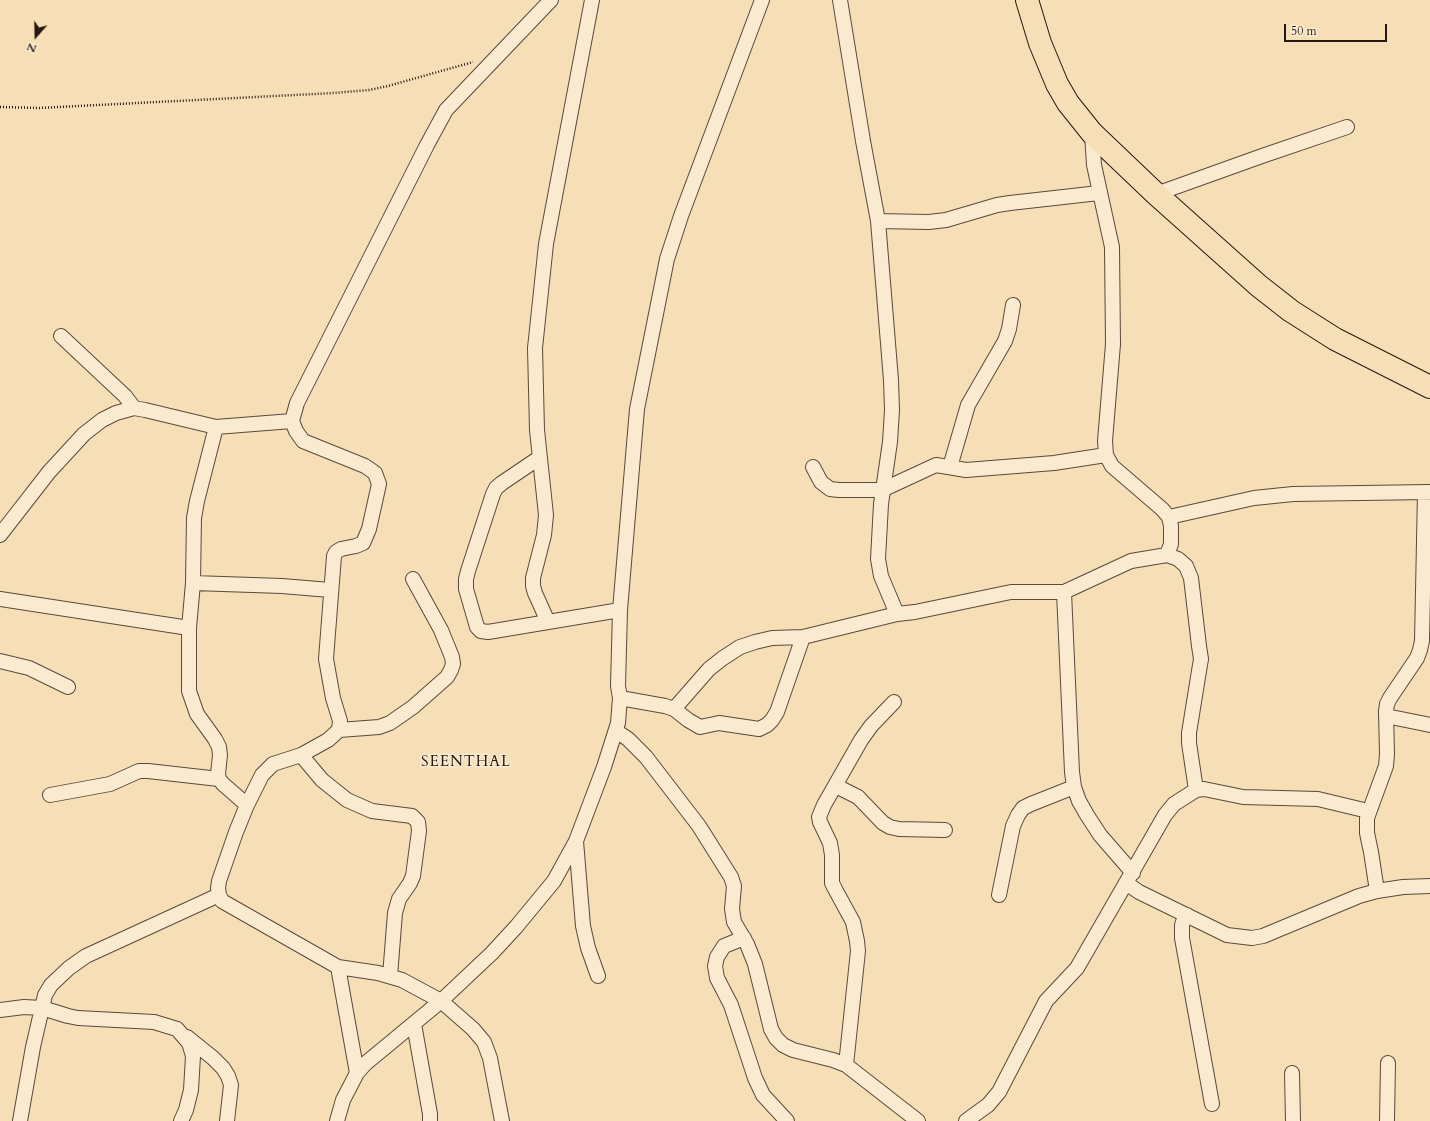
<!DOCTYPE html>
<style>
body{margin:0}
#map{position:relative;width:1430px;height:1121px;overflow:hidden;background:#f6dfb6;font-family:Cardo,serif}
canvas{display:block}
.north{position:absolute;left:16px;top:16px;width:40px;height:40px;-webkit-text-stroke:3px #f9ead0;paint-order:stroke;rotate:200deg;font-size:11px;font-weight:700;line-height:16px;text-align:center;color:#251810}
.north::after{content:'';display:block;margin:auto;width:14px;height:18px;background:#251810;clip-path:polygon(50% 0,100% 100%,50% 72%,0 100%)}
.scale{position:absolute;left:1284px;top:24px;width:103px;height:18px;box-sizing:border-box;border:2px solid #251810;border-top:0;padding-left:5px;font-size:12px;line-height:14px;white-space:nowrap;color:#251810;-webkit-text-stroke:3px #f9ead0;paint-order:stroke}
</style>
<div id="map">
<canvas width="1430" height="1121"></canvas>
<div class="north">N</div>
<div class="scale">50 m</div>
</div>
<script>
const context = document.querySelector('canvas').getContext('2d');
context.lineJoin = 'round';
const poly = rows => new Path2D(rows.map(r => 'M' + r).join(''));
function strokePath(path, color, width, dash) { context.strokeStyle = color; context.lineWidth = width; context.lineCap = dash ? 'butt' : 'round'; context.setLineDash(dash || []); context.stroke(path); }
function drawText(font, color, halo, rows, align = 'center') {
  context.font = font + ' Cardo,serif'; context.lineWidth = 3; context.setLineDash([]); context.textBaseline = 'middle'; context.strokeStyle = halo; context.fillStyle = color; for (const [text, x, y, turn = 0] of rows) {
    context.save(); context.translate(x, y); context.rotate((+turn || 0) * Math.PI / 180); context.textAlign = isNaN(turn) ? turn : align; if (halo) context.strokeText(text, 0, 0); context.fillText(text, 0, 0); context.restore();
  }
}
const path = poly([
 [0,107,39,108,334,93,369,90,388,86,473,62]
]);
const minor = poly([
 [840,0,863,141,878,221,891,380,892,410,890,442,881,504,878,559,881,576,897,614],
 [1156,194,1262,156,1347,127],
 [878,221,929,222,946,220,997,205,1010,203,1099,193],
 [61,336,125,396,134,408],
 [216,427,197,501,194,518,193,583,189,628,189,691,197,714,215,739,219,747,220,755,218,774,219,779,223,784,247,805],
 [539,458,502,483,496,488,493,494,468,571,466,579,466,589,477,627,481,631,488,632,620,610],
 [813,467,821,482,830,489,839,490,882,490,936,465,966,470,1054,463,1106,455],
 [950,467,968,405,1005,341,1009,329,1013,305],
 [1169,517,1254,498,1293,494,1430,492],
 [0,535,49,472,84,434,102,420,116,413,134,408,145,410,216,427,292,421],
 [1167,555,1178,559,1186,566,1191,578,1199,646,1201,659,1199,671,1189,733,1189,743,1196,790],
 [193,583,282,586,330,590],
 [1064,592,1072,772,1074,787,1079,801,1087,815,1100,835,1133,873],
 [0,599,189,628],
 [548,622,535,593,533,586,533,578,544,535,546,515,537,430,535,348,546,244,592,0],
 [0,661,29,668,68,687],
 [620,698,665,706,674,709,688,720,700,727,719,723,759,729,767,725,772,720,777,712,803,637],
 [674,709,709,669,723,658,740,647,755,642,772,638,803,637,897,614,915,612,1011,592,1064,592,1131,561,1167,555,1171,544,1171,526,1169,517,1162,509,1112,466,1106,455,1105,441,1113,344,1112,247,1094,165,1092,133],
 [1386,716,1430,725],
 [339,730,379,727,390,723,413,707,447,677,451,670,453,664,452,657,441,630,413,579],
 [616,731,628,739,646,757,699,826,731,877,734,886,732,909,734,922,747,944,755,964,771,1029,776,1038,783,1045,793,1050,833,1060,846,1065,918,1121],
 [301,755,322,780,347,800,372,811,412,816,418,822,419,831,413,876,410,883,399,899,395,913,390,976],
 [836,786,858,797,883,823,890,827,899,829,945,830],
 [50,795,110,784,139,771,148,771,219,779],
 [576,841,583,926,588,948,598,976],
 [1126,883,1139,892,1227,935,1252,938,1263,936,1359,896,1377,891,1403,887,1430,886],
 [1377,891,1371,852,1367,833,1367,818,1386,766,1387,754,1386,711,1387,704,1390,698,1417,658,1420,650,1422,641,1425,492],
 [999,895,1013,826,1018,815,1023,808,1031,804,1074,787],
 [1187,915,1184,919,1182,925,1182,938,1212,1104],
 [744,938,724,946,717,957,715,966,717,978,731,1005,755,1078,763,1095,787,1121],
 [338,967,357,1073],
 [0,1010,24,1007,42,1008,68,1016,78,1018,154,1022,177,1029,189,1043,193,1056,191,1090,186,1110,181,1121],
 [414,1024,430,1114,430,1121],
 [187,1037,213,1058,223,1068,228,1076,231,1085,227,1121],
 [846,1065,858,951,857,941,853,922,835,889,832,883,832,855,830,843,820,822,819,817,824,805,861,740,871,726,894,702],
 [1292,1073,1293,1121],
 [20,1121,33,1047,45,995,51,985,69,968,86,956,219,895],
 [337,1121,343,1100,357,1073,366,1063,441,1001,492,953,516,927,554,881,576,841,604,767,618,723,620,698,618,686,620,610,637,409,667,259,681,216,762,0],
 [502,1121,490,1058,484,1042,473,1029,441,1001,402,980,378,973,338,967,229,905,222,901,219,895,218,888,219,881,236,832,247,805,262,775,273,764,301,755,328,740,339,730,340,721,333,698,326,659,334,556,336,552,341,549,356,546,363,543,369,529,379,484,375,473,365,466,303,441,296,431,292,421,297,403,427,145,446,110,551,0],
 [966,1121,988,1105,999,1092,1046,1001,1077,968,1165,815,1174,804,1196,790,1204,789,1243,797,1318,799,1368,811],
 [1387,1121,1388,1063]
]);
const primary = poly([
 [1027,0,1040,43,1057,84,1068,103,1092,133,1156,194,1259,286,1291,311,1335,339,1430,387]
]);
const quarterNames = [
 ["SEENTHAL",466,763]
];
strokePath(minor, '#594a3a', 16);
strokePath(primary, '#251810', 24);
strokePath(path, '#251810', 2.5, [1, 2]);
strokePath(minor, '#f9ead0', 14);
strokePath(primary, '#f6dfb6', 22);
context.letterSpacing = '1px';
drawText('15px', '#251810', '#f9ead0', quarterNames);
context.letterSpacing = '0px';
</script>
